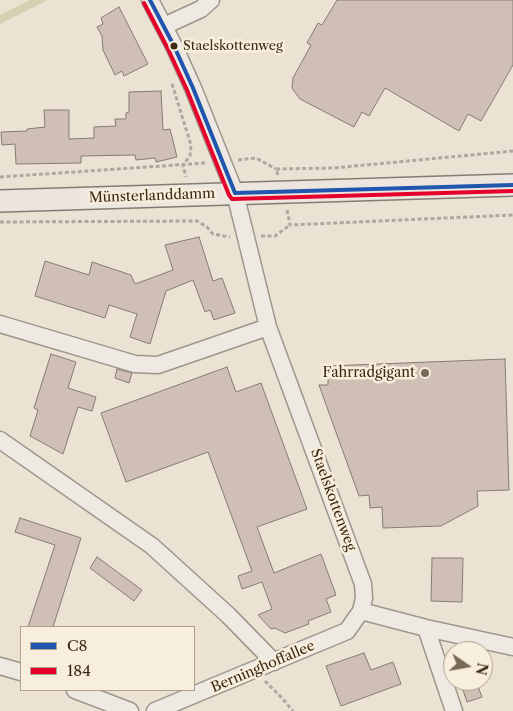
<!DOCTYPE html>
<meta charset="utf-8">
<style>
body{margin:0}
#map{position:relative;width:513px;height:711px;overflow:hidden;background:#ebe2d4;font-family:"Libre Caslon Text",serif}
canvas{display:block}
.legend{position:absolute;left:20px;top:626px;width:175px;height:65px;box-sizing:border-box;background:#f8eedd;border:1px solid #ada08c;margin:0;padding:6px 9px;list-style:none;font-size:15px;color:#3c2a13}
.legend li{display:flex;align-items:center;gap:10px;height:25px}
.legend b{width:25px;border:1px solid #ada08c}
.north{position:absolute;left:443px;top:641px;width:50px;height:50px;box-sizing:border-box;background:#f8eedd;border:1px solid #ada08c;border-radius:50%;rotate:102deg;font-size:14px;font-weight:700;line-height:20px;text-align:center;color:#3c2a13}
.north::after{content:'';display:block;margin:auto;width:18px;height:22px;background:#796a57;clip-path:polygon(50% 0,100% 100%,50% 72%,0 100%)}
</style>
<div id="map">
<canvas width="513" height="711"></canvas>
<ul class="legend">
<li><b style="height:6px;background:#2056ae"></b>C8</li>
<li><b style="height:6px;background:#e4002b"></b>184</li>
</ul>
<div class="north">N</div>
</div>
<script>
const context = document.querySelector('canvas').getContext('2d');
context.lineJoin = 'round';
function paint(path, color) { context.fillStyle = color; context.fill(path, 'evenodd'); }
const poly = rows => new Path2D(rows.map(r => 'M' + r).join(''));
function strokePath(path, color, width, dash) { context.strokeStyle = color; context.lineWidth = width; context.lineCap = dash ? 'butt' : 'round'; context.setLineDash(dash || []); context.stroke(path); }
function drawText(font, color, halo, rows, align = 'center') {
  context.font = font + ' "Libre Caslon Text",serif'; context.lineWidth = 5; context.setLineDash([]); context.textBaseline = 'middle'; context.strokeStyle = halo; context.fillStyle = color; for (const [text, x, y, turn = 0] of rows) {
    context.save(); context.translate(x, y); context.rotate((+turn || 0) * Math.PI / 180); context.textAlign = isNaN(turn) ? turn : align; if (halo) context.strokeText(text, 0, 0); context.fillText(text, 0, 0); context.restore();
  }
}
const green = poly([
 [30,0,48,0,0,24,0,15]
]);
const building = poly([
 [337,0,513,0,513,65,481,121,468,114,459,131,385,88,369,116,362,112,354,127,300,99,292,88,293,78,311,45,307,43,318,23,322,25,337,0],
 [119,7,148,64,124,76,122,71,115,75,103,50,102,36,97,27,103,24,101,18,119,7],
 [161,91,163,130,170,129,177,157,156,162,155,158,136,160,135,155,81,156,81,163,16,164,15,144,2,145,1,132,27,131,27,129,45,127,44,110,69,110,69,139,94,138,94,127,116,126,115,119,126,119,126,113,129,112,129,92,161,91],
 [199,237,213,281,222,278,235,313,214,320,210,310,205,312,193,280,166,291,150,344,130,337,137,314,109,305,105,318,35,296,45,261,89,275,92,262,131,275,135,284,173,270,165,245,199,237],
 [51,354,76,362,68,388,96,397,92,411,78,407,63,454,30,436,38,410,34,408,51,354],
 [505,359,509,490,477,491,478,506,441,526,383,528,382,507,370,508,369,495,359,496,319,385,328,385,328,366,505,359],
 [227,367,236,392,261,383,307,509,257,527,274,573,321,554,336,595,326,599,331,612,308,621,309,624,285,633,275,628,271,629,258,615,272,609,262,582,242,589,238,576,252,571,208,452,126,482,101,413,227,367],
 [117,369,132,373,129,383,115,378,117,369],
 [20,518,81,538,53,627,28,627,55,545,15,532,20,518],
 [97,557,142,590,134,601,90,568,97,557],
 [432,558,463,558,462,602,431,601,432,558],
 [364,653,371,670,393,662,401,684,341,706,326,666,364,653],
 [460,681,476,681,482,697,467,702,460,681]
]);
const path = poly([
 [172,84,191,145,190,156,183,165,186,177],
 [238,160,256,158,276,169],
 [278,175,276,169,334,168,513,151],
 [0,177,206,163],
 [287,210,290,225,513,215],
 [0,222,197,221,207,227,213,234,230,237],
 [261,236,275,236,290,225],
 [265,681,282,698,293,711]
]);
const minor = poly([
 [150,0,174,46,193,88,235,193,268,327,363,584,364,598,361,611,347,631,155,711],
 [164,26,201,9,211,0],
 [0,324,135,364,158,365,268,327],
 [0,440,152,546,228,615,274,662],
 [361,611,426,628,513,647],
 [426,628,454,711],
 [0,666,21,672],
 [75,690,130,711]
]);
const major = poly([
 [0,201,513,185]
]);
const bus1 = poly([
 [150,0,174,46,193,88,235,193],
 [235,193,513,185]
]);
const bus2 = poly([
 [144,3,168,49,187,90,229,195,232,199,513,191]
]);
const markers = [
 [174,46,4.5,"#3c2a13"],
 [425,373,5,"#796a57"]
];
const busNames = [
 ["Staelskottenweg",183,46]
];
const streetNames = [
 ["Münsterlanddamm",152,196,-2],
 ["Staelskottenweg",333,500,70],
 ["Berninghoffallee",263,667,-23]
];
const poiNames = [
 ["Fahrradgigant",415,373]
];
paint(green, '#d3d1b1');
paint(building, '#d0bfb4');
strokePath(building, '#847c71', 1);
strokePath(minor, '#9d968a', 19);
strokePath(major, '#847c71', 24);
strokePath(path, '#ada8a0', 3, [4, 2.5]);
strokePath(minor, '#eeeae3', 16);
strokePath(major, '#ece6de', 21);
strokePath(bus1, '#2056ae', 4);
strokePath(bus2, '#e4002b', 4);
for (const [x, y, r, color] of markers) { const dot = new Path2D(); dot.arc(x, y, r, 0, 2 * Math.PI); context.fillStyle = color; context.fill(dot); strokePath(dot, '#f8eedd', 2); }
drawText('13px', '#3c2a13', '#f8eedd', busNames, 'left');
drawText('14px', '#3c2a13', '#f8eedd', streetNames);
drawText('14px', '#3c2a13', '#f8eedd', poiNames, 'right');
</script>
